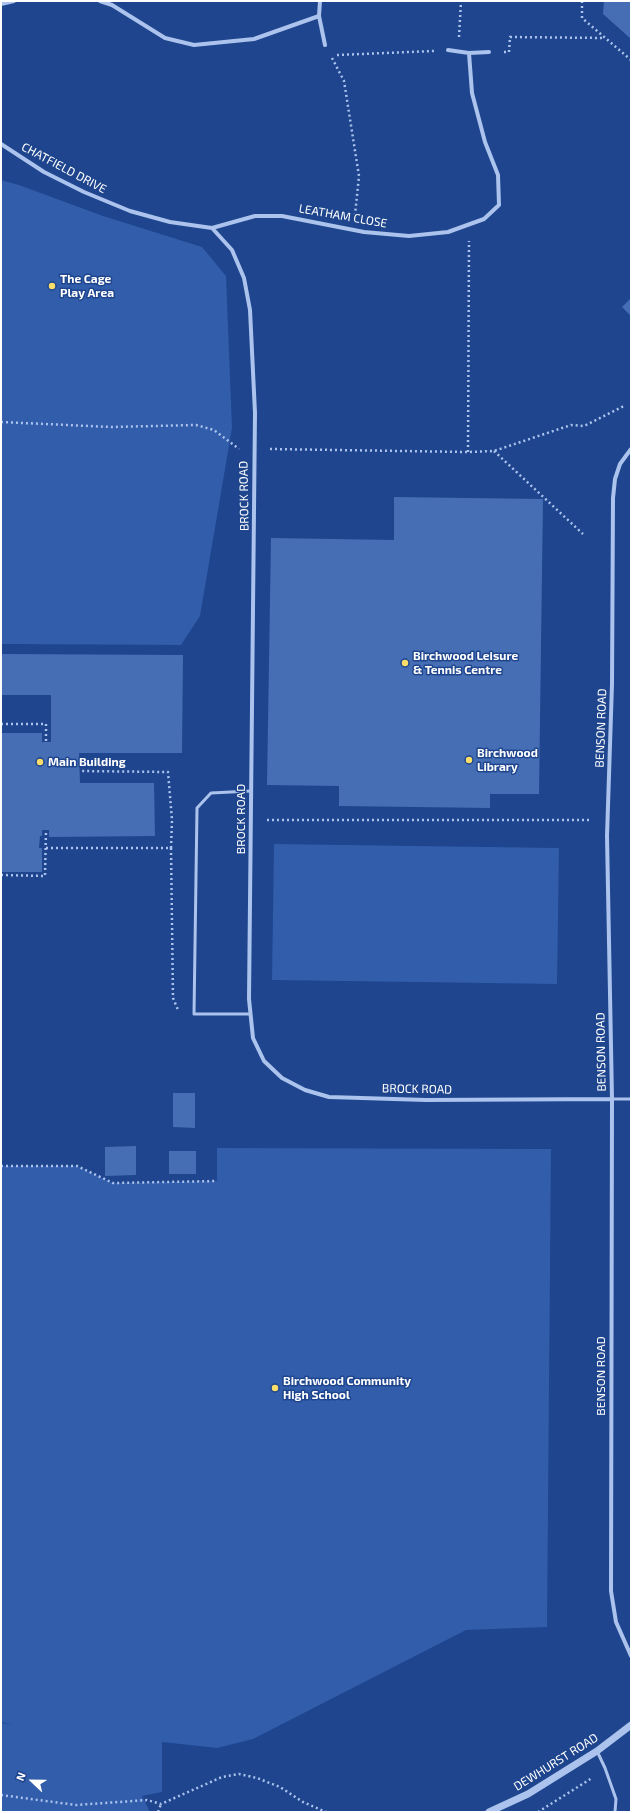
<!DOCTYPE html>
<style>
body{margin:0}
#map{position:relative;width:632px;height:1813px;overflow:hidden;background:#1e458d;font-family:"Exo 2",sans-serif}
canvas{display:block}
.frame{position:absolute;inset:0;border:2px solid #fff;pointer-events:none}
.north{position:absolute;left:12px;top:1761px;width:40px;height:40px;-webkit-text-stroke:3px #1e458d;paint-order:stroke;rotate:292deg;font-size:11px;font-weight:700;line-height:16px;text-align:center;color:#fff}
.north::after{content:'';display:block;margin:auto;width:14px;height:18px;background:#fff;clip-path:polygon(50% 0,100% 100%,50% 72%,0 100%)}
</style>
<div id="map">
<canvas width="632" height="1813"></canvas>
<div class="frame"></div>
<div class="north">N</div>
</div>
<script>
const context = document.querySelector('canvas').getContext('2d');
context.lineJoin = 'round';
function paint(path, color) { context.fillStyle = color; context.fill(path, 'evenodd'); }
const poly = rows => new Path2D(rows.map(r => 'M' + r).join(''));
function strokePath(path, color, width, dash) { context.strokeStyle = color; context.lineWidth = width; context.lineCap = dash ? 'butt' : 'round'; context.setLineDash(dash || []); context.stroke(path); }
function drawText(font, color, halo, rows, align = 'center') {
  context.font = font + ' "Exo 2",sans-serif'; context.lineWidth = 3; context.setLineDash([]); context.textBaseline = 'middle'; context.strokeStyle = halo; context.fillStyle = color; for (const [text, x, y, turn = 0] of rows) {
    context.save(); context.translate(x, y); context.rotate((+turn || 0) * Math.PI / 180); context.textAlign = isNaN(turn) ? turn : align; if (halo) context.strokeText(text, 0, 0); context.fillText(text, 0, 0); context.restore();
  }
}
const green = poly([
 [1,180,19,185,103,216,202,247,226,276,232,428,200,616,181,645,1,644],
 [274,844,559,848,557,984,272,980],
 [217,1148,551,1149,547,1627,466,1630,253,1739,217,1748,162,1742,162,1792,142,1796,150,1812,1,1812,1,1723,12,1724,1,1722,1,1166,77,1166,113,1183,217,1181]
]);
const building = poly([
 [604,1,631,1,631,39,603,14],
 [631,298,631,316,622,307],
 [394,497,543,499,539,794,490,794,490,808,339,806,339,786,267,785,271,538,394,540],
 [1,654,183,655,182,753,79,753,80,783,154,783,155,836,49,837,49,830,42,830,42,836,40,836,39,848,42,848,42,872,1,872,1,733,42,733,42,742,51,742,51,695,1,695],
 [173,1093,195,1093,195,1128,173,1127],
 [136,1146,136,1175,105,1176,105,1147],
 [169,1151,196,1151,196,1174,169,1174]
]);
const path = poly([
 [582,1,582,18,631,60],
 [459,37,461,1],
 [504,52,509,52,510,37,605,38],
 [337,55,434,51],
 [332,58,344,81,359,176,355,215],
 [1,422,111,427,196,425,214,430,239,449],
 [270,449,468,452,494,451,571,425,584,426,624,406],
 [494,451,583,534],
 [468,452,469,241],
 [1,724,46,724,46,742],
 [267,820,592,820],
 [46,848,171,848,172,820,168,772,80,771],
 [171,848,173,998,178,1010],
 [1,875,45,876,46,830],
 [1,1166,77,1166,113,1183,217,1181],
 [1,1795,76,1805,147,1800,161,1804,222,1777,239,1774,257,1778,280,1787,303,1802,326,1812],
 [158,1812,161,1804],
 [538,1812,592,1778]
]);
const service = poly([
 [250,1014,194,1014,197,808,211,793,251,791],
 [612,1099,631,1099],
 [597,1751,605,1768,616,1799,615,1812]
]);
const minor = poly([
 [100,1,112,5,165,38,194,45,254,39,319,16],
 [320,1,319,16,325,45],
 [1,4,14,1],
 [448,50,469,53,489,52],
 [1,144,44,172,84,192,130,211,170,222,212,228,255,216,282,216,364,232,409,236,448,232,484,219,499,205,498,175,485,142,472,93,469,53],
 [212,228,232,250,244,278,250,310,255,413,249,999,253,1038,264,1061,282,1078,305,1090,329,1097,426,1100,612,1099],
 [631,449,620,464,615,479,613,498,612,684,607,836,612,1099,611,1591,616,1622,631,1656]
]);
const tertiary = poly([
 [489,1812,528,1794,597,1751,631,1725]
]);
const markers = [
 [52,286,4,"#fbde6a"],
 [405,663,4,"#fbde6a"],
 [469,760,4,"#fbde6a"],
 [40,762,4,"#fbde6a"],
 [275,1388,4,"#fbde6a"]
];
const streetNames = [
 ["CHATFIELD DRIVE",64,168,28],
 ["LEATHAM CLOSE",343,216,10],
 ["BROCK ROAD",244,496,-91],
 ["BENSON ROAD",601,728,-88],
 ["BROCK ROAD",241,819,-90],
 ["BENSON ROAD",601,1052,-91],
 ["BROCK ROAD",417,1089,1],
 ["BENSON ROAD",601,1376,-90],
 ["DEWHURST ROAD",556,1762,-32]
];
const poiNames = [
 ["The Cage",60,279],
 ["Play Area",60,293],
 ["Birchwood Leisure",413,656],
 ["& Tennis Centre",413,670],
 ["Birchwood",477,753],
 ["Library",477,767],
 ["Main Building",48,762],
 ["Birchwood Community",283,1381],
 ["High School",283,1395]
];
paint(green, '#315dab');
paint(building, '#466eb5');
strokePath(path, '#abc3ed', 2.5, [2, 3]);
strokePath(service, '#abc3ed', 3);
strokePath(minor, '#abc3ed', 4);
strokePath(tertiary, '#abc3ed', 7);
for (const [x, y, r, color] of markers) { const dot = new Path2D(); dot.arc(x, y, r, 0, 2 * Math.PI); context.fillStyle = color; context.fill(dot); strokePath(dot, '#1e458d', 1.5); }
drawText('12px', '#fff', '#1e458d', streetNames);
drawText('bold 12px', '#fff', '#1e458d', poiNames, 'left');
</script>
